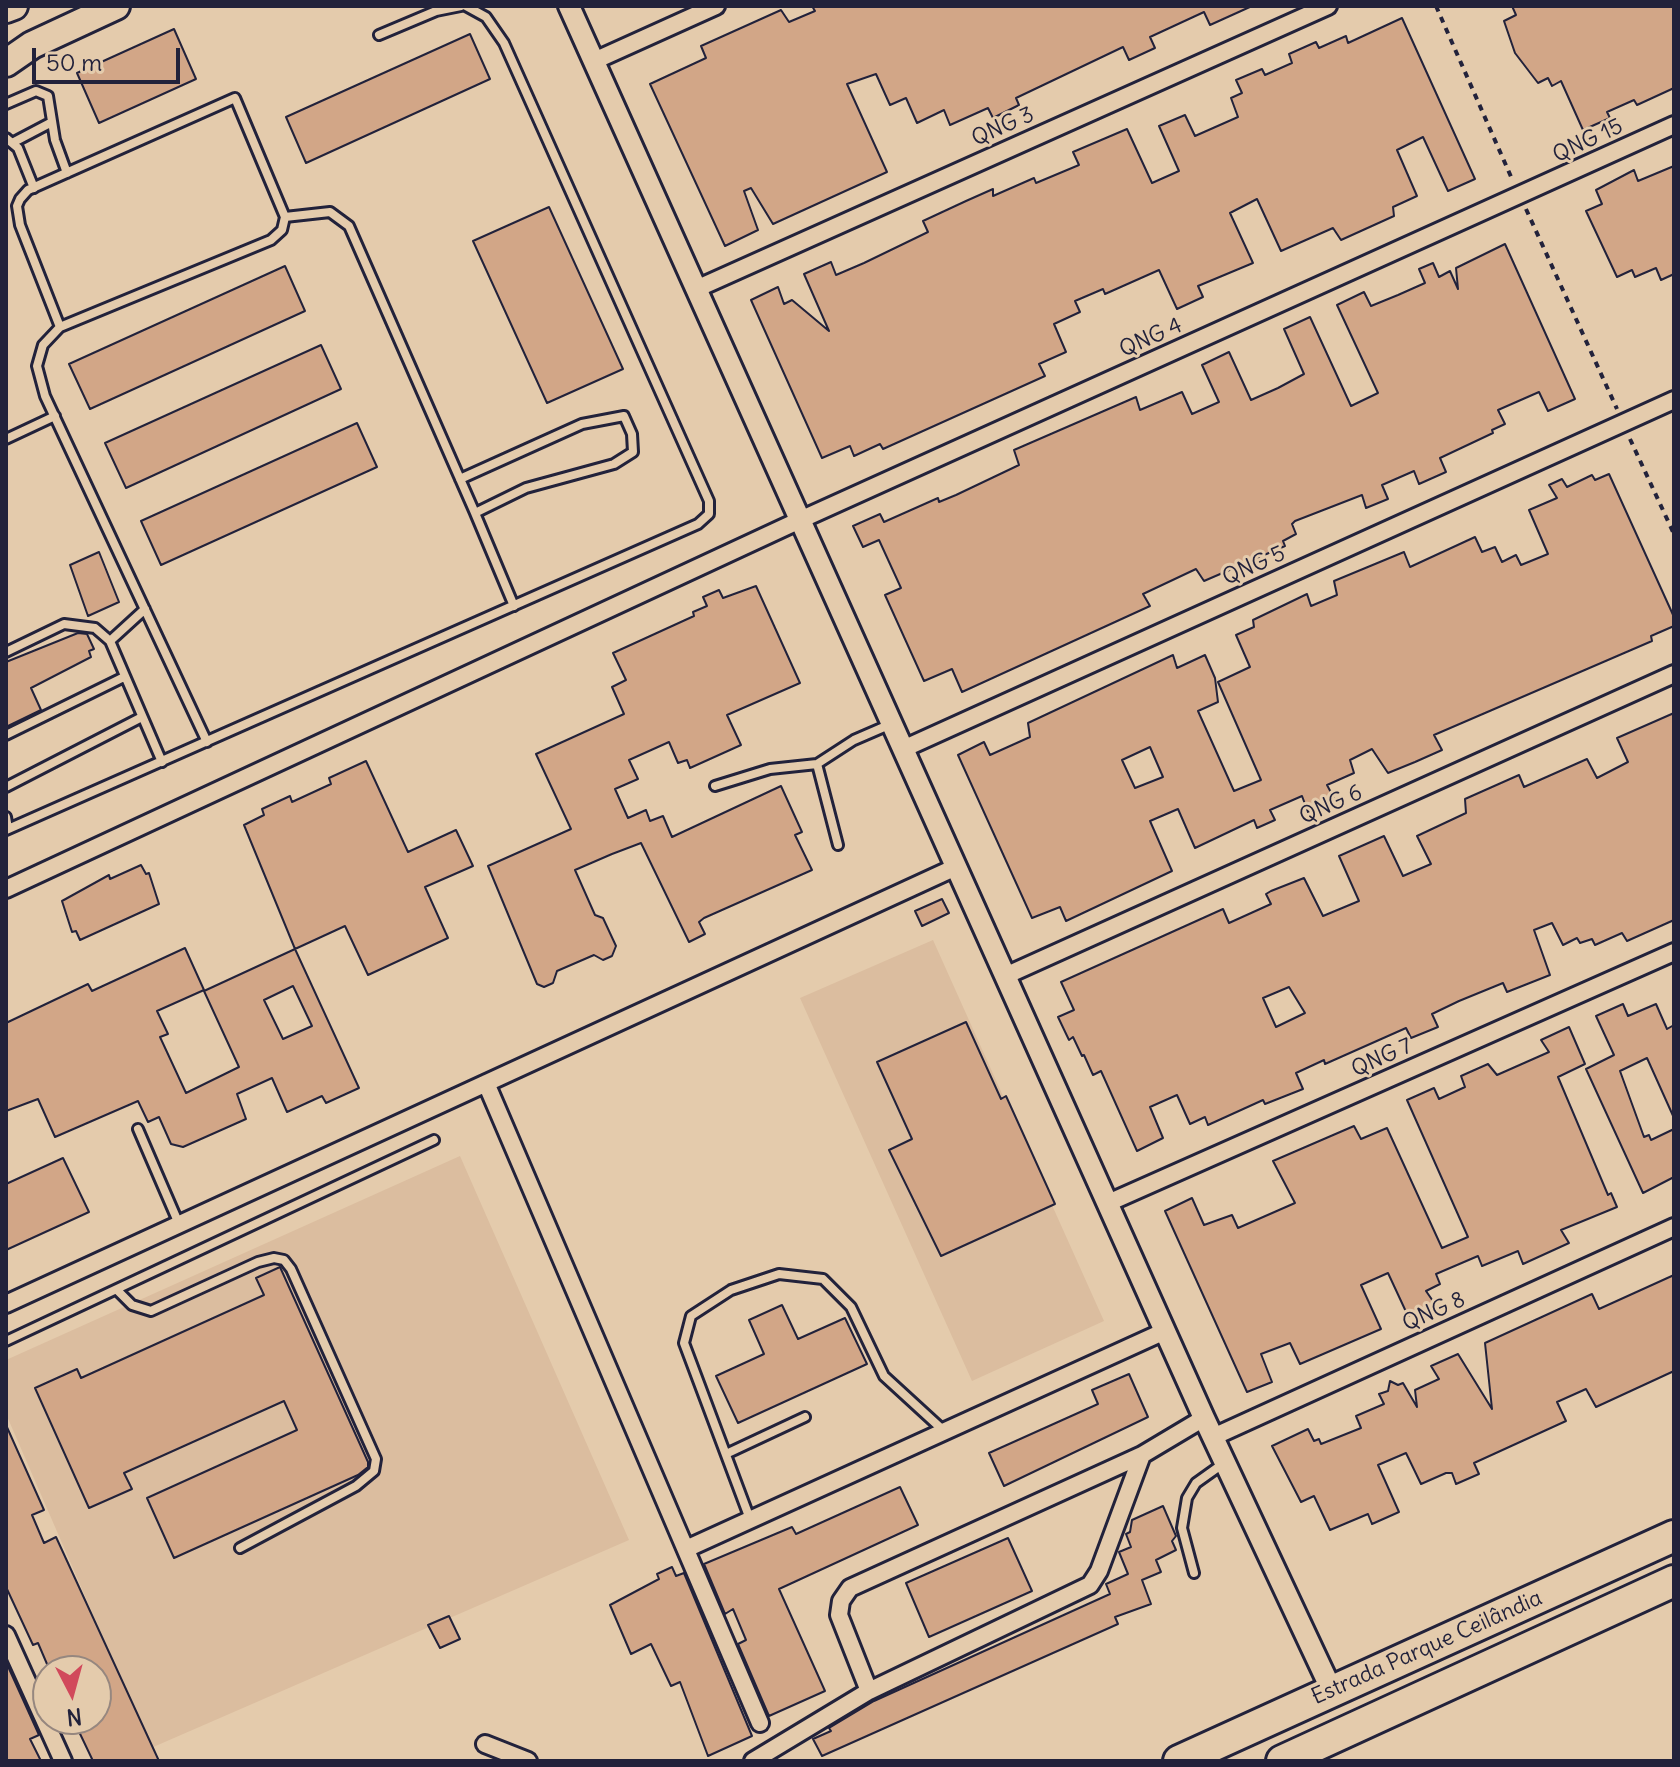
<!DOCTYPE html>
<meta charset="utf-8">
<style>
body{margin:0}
#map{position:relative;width:1680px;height:1767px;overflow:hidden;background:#e4cbac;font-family:Delius,sans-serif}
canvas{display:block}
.frame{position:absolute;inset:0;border:8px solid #22223b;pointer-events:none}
.north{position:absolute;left:32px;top:1655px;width:80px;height:80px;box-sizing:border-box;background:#e4cbac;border:2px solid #96877f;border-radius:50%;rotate:174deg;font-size:22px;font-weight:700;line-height:32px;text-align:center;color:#22223b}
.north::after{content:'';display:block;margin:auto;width:28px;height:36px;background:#d1495b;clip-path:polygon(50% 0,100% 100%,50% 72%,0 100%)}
.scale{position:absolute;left:32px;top:48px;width:148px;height:36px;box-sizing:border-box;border:4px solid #22223b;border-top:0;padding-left:10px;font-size:24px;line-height:28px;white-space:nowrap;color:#22223b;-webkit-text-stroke:6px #e4cbac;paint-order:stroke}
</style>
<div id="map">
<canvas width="1680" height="1767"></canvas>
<div class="frame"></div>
<div class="north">N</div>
<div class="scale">50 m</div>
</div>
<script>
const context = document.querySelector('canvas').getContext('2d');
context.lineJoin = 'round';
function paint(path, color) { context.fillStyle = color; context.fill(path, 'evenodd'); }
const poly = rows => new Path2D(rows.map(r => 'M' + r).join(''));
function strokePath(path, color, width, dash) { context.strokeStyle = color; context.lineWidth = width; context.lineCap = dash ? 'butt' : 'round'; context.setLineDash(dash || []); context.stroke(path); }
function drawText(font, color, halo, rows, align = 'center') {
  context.font = font + ' Delius,sans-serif'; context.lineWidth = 6; context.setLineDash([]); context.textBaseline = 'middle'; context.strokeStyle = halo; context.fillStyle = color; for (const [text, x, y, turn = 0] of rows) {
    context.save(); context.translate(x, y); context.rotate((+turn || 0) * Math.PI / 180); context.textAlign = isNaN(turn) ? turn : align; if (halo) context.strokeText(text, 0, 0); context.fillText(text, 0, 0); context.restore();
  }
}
const built = poly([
 [933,940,1104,1321,972,1381,800,998],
 [460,1156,629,1540,151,1748,6,1414,6,1360]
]);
const building = poly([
 [812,6,1252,6,1210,25,1204,12,1150,37,1155,48,1129,60,1123,47,1016,98,1019,105,993,118,988,108,950,125,944,110,917,123,906,98,890,105,876,74,847,84,887,172,773,224,751,188,744,191,758,230,725,246,650,84,706,58,701,46,781,10,789,22,815,11,812,6],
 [1512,6,1674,6,1674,88,1637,105,1634,100,1607,112,1610,118,1583,130,1561,81,1552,86,1548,78,1538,83,1515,53,1504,21,1516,15,1512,6],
 [1402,18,1475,179,1448,191,1423,137,1397,150,1417,196,1393,207,1394,216,1341,240,1333,228,1281,251,1257,199,1230,213,1253,263,1198,286,1203,297,1177,309,1159,270,1105,294,1103,289,1075,301,1080,312,1054,324,1066,352,1039,364,1045,376,883,449,880,444,854,456,850,446,822,458,751,300,778,287,784,304,792,300,829,331,804,274,831,262,836,275,864,263,928,232,923,221,966,201,993,189,993,196,1034,178,1036,183,1079,165,1073,152,1127,129,1152,183,1179,171,1159,126,1185,115,1195,136,1238,117,1231,98,1242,93,1236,80,1262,69,1265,75,1292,63,1289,54,1316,42,1319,48,1346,36,1348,43,1402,18],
 [174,29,196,79,99,123,77,73,174,29],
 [470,34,490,79,306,163,286,117,470,34],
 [1674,166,1674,274,1661,280,1656,268,1635,277,1632,270,1617,277,1586,211,1602,204,1596,190,1634,170,1638,181,1674,166],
 [549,207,623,369,547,403,473,241,549,207],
 [1505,244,1575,399,1548,411,1539,392,1498,410,1505,424,1492,430,1493,433,1440,458,1446,472,1419,484,1414,471,1382,485,1388,499,1366,508,1362,495,1295,521,1292,524,1296,534,1283,541,1285,546,1204,581,1196,569,1143,594,1150,606,962,692,952,669,924,681,885,595,901,588,879,540,863,547,853,526,880,514,884,522,938,498,939,502,956,495,1019,465,1014,450,1136,397,1140,410,1182,392,1192,414,1219,402,1202,365,1229,352,1251,400,1278,388,1304,374,1284,329,1310,317,1351,406,1378,393,1337,305,1364,292,1371,306,1398,295,1425,283,1419,269,1433,263,1439,277,1450,271,1458,289,1456,268,1505,244],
 [285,266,305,311,90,409,69,364,285,266],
 [321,345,341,389,126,488,105,443,321,345],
 [357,423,377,467,161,565,141,521,357,423],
 [1609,474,1674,617,1674,626,1651,636,1652,641,1434,735,1442,750,1415,762,1388,773,1372,749,1350,760,1354,773,1327,785,1335,800,1308,812,1302,796,1270,810,1275,820,1257,828,1254,820,1195,848,1178,809,1150,821,1172,871,1066,921,1060,907,1032,918,958,755,984,742,990,755,1030,737,1028,723,1173,655,1177,668,1205,655,1215,678,1218,702,1198,711,1234,791,1261,780,1218,682,1250,667,1236,635,1254,627,1253,620,1307,594,1311,606,1337,595,1334,581,1404,552,1410,567,1475,537,1482,552,1495,547,1502,562,1516,555,1521,565,1548,554,1529,510,1557,498,1549,485,1562,479,1567,487,1592,475,1595,480,1609,474],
 [1150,747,1163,777,1135,788,1122,760,1150,747],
 [99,552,119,602,88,616,70,565,99,552],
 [756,586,800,683,727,715,741,745,690,768,687,760,678,763,669,742,629,760,638,779,615,789,628,818,646,810,650,821,663,816,672,837,781,786,802,832,795,835,812,870,704,918,699,922,705,934,689,942,641,843,612,854,575,870,595,915,603,918,616,946,612,956,603,960,594,955,557,971,553,983,544,987,537,984,488,866,571,829,536,754,624,714,612,687,626,680,613,653,694,616,693,612,707,606,703,597,719,590,723,598,756,586],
 [78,633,87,634,94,649,89,651,91,657,31,688,41,710,6,727,6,662,78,633],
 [1674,713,1674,920,1627,941,1622,933,1595,945,1592,939,1580,943,1577,938,1563,945,1552,923,1534,930,1550,975,1507,992,1503,983,1459,1001,1432,1014,1438,1027,1411,1038,1406,1028,1325,1064,1324,1060,1296,1073,1303,1089,1265,1104,1263,1100,1208,1125,1205,1117,1190,1124,1177,1095,1150,1107,1163,1138,1137,1151,1101,1071,1093,1075,1084,1055,1082,1056,1073,1037,1069,1040,1058,1017,1074,1010,1061,982,1223,909,1229,923,1271,904,1266,894,1271,891,1304,878,1323,916,1359,901,1339,856,1384,836,1403,876,1431,864,1417,836,1466,813,1465,799,1519,775,1524,787,1587,759,1597,778,1628,762,1617,738,1674,713],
 [1289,987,1305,1013,1276,1027,1263,998,1289,987],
 [366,761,408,852,456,830,473,866,425,887,448,938,368,975,345,926,295,949,244,825,264,815,262,809,290,796,292,802,331,784,329,778,366,761],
 [141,865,146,874,149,873,159,904,80,940,76,931,72,932,62,901,109,875,110,879,141,865],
 [942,899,949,913,922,926,915,911,942,899],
 [185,948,204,990,157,1011,168,1034,160,1037,186,1093,239,1067,204,991,295,949,359,1088,326,1103,322,1096,287,1112,272,1078,237,1094,246,1119,183,1147,171,1144,159,1117,148,1122,138,1101,55,1137,38,1099,6,1111,6,1023,88,984,92,991,185,948],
 [293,986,312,1026,283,1039,264,1000,293,986],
 [1623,1004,1628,1016,1656,1004,1667,1029,1674,1025,1674,1118,1647,1058,1620,1071,1644,1137,1649,1135,1651,1140,1674,1129,1674,1177,1643,1193,1586,1069,1614,1055,1596,1016,1623,1004],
 [966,1022,1001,1099,1006,1096,1055,1204,941,1256,889,1150,912,1139,877,1062,966,1022],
 [1569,1027,1585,1064,1558,1077,1608,1195,1611,1193,1617,1207,1561,1230,1569,1243,1523,1264,1518,1251,1482,1266,1478,1256,1436,1274,1440,1284,1426,1291,1435,1304,1408,1316,1388,1273,1361,1285,1381,1329,1300,1364,1290,1343,1261,1354,1272,1382,1247,1392,1165,1211,1192,1198,1204,1225,1232,1215,1238,1228,1295,1203,1273,1161,1354,1126,1361,1139,1387,1128,1442,1248,1468,1237,1407,1100,1434,1088,1439,1099,1465,1087,1461,1076,1488,1064,1497,1075,1549,1052,1541,1040,1569,1027],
 [63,1158,89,1212,6,1250,6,1184,63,1158],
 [280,1267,368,1462,368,1467,358,1475,174,1558,147,1498,297,1430,284,1401,124,1473,132,1489,89,1508,35,1388,77,1369,81,1378,264,1295,256,1278,280,1267],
 [1674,1275,1674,1371,1596,1407,1586,1389,1557,1402,1566,1421,1474,1463,1479,1474,1456,1484,1452,1473,1446,1473,1421,1484,1406,1453,1378,1465,1399,1512,1372,1524,1368,1514,1330,1530,1314,1496,1301,1502,1272,1446,1308,1429,1314,1441,1319,1439,1321,1444,1361,1428,1356,1416,1384,1404,1379,1394,1388,1391,1390,1381,1398,1385,1403,1383,1417,1407,1415,1390,1439,1379,1431,1366,1458,1354,1492,1409,1485,1343,1592,1294,1599,1309,1674,1275],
 [782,1305,798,1339,845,1318,867,1364,738,1423,716,1376,764,1354,749,1320,782,1305],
 [1129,1374,1148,1417,1004,1486,989,1453,1098,1404,1092,1390,1129,1374],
 [6,1425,44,1510,32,1515,44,1543,56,1537,159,1761,93,1761,73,1719,96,1719,96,1671,50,1671,38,1643,33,1645,6,1587,6,1425],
 [900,1487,918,1525,779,1589,825,1691,769,1716,738,1644,746,1640,733,1609,725,1614,704,1564,792,1527,796,1534,900,1487],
 [1163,1506,1176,1536,1172,1541,1176,1550,1156,1560,1161,1572,1142,1580,1151,1604,1115,1617,1118,1624,822,1756,813,1739,831,1731,829,1728,874,1701,1110,1594,1106,1584,1128,1574,1119,1552,1131,1547,1126,1534,1130,1532,1132,1520,1163,1506],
 [1008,1538,1032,1591,929,1637,906,1583,1008,1538],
 [672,1567,676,1576,684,1573,752,1736,708,1756,680,1682,671,1686,651,1644,631,1654,610,1605,659,1579,657,1574,672,1567],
 [449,1616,460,1639,440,1648,428,1625,449,1616],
 [6,1662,39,1735,30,1739,41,1761,6,1761,6,1662]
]);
const path = poly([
 [1436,6,1512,179],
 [1526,209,1617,409],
 [1630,439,1674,534]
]);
const service = poly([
 [379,35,436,11,461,6],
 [6,104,36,91,48,96,55,140,67,173],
 [6,138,18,148,34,188],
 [14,142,52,122],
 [285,217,330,212,349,226,475,513],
 [60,327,20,225,17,206,20,199,28,190,235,98,285,217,282,230,271,240,60,327,43,345,37,366,45,396,207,742],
 [6,439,55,416],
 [460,479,582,424,624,416,632,434,633,452,614,464,526,488,475,513,514,606],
 [145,609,110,641,162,762],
 [6,652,64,624,95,628,110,641],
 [6,735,124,677],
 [817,764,838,845],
 [715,786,770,769,817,764,854,740,891,724],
 [6,787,142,717],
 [6,817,8,829],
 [6,830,698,524,709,514,709,501,504,43,486,17,466,6],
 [138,1129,179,1224],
 [118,1291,132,1305,151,1311,258,1262,274,1258,284,1260,291,1269,376,1459,374,1471,356,1486,240,1548],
 [6,1341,434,1140],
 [726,1454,805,1417],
 [750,1519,684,1343,691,1316,731,1290,779,1274,823,1279,851,1307,884,1376,944,1431],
 [1194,1573,1182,1528,1187,1498,1196,1483,1224,1463]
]);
const minor = poly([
 [594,61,716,6],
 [696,289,1328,6],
 [903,749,1674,400],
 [6,889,800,520,1674,125],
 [1005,976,1674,674],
 [486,1083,760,1723],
 [1108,1203,1674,952],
 [6,1304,956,867],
 [1213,1437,1674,1227],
 [686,1549,1165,1331],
 [6,1635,63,1761],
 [869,1691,839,1615,841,1601,850,1588,1142,1455,1204,1418],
 [485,1744,528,1761],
 [753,1761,869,1691,1090,1585,1099,1571,1142,1455]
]);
const tertiary = poly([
 [569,6,1204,1418,1332,1691]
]);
const primary = poly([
 [6,9,14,6],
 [6,63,32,45,116,6]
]);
const motorway = poly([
 [1179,1761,1674,1536],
 [1282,1761,1674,1581]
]);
const streetNames = [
 ["QNG 3",1003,127,-24],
 ["QNG 15",1588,141,-25],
 ["QNG 4",1151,338,-24],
 ["QNG 5",1254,566,-24],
 ["QNG 6",1331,805,-24],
 ["QNG 7",1382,1058,-24],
 ["QNG 8",1434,1312,-24],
 ["Estrada Parque Ceilândia",1427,1648,-24]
];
paint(built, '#dbbd9f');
paint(building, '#d2a687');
strokePath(building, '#22223b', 2);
strokePath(service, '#22223b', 14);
strokePath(minor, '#22223b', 22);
strokePath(tertiary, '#22223b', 26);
strokePath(primary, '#22223b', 32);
strokePath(motorway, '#22223b', 36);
strokePath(path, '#22223b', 4, [6, 6]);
strokePath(service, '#e4cbac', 8);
strokePath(minor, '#e4cbac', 16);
strokePath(tertiary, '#e4cbac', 20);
strokePath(primary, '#e4cbac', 26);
strokePath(motorway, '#e4cbac', 30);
drawText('22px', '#22223b', '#e4cbac', streetNames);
</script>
